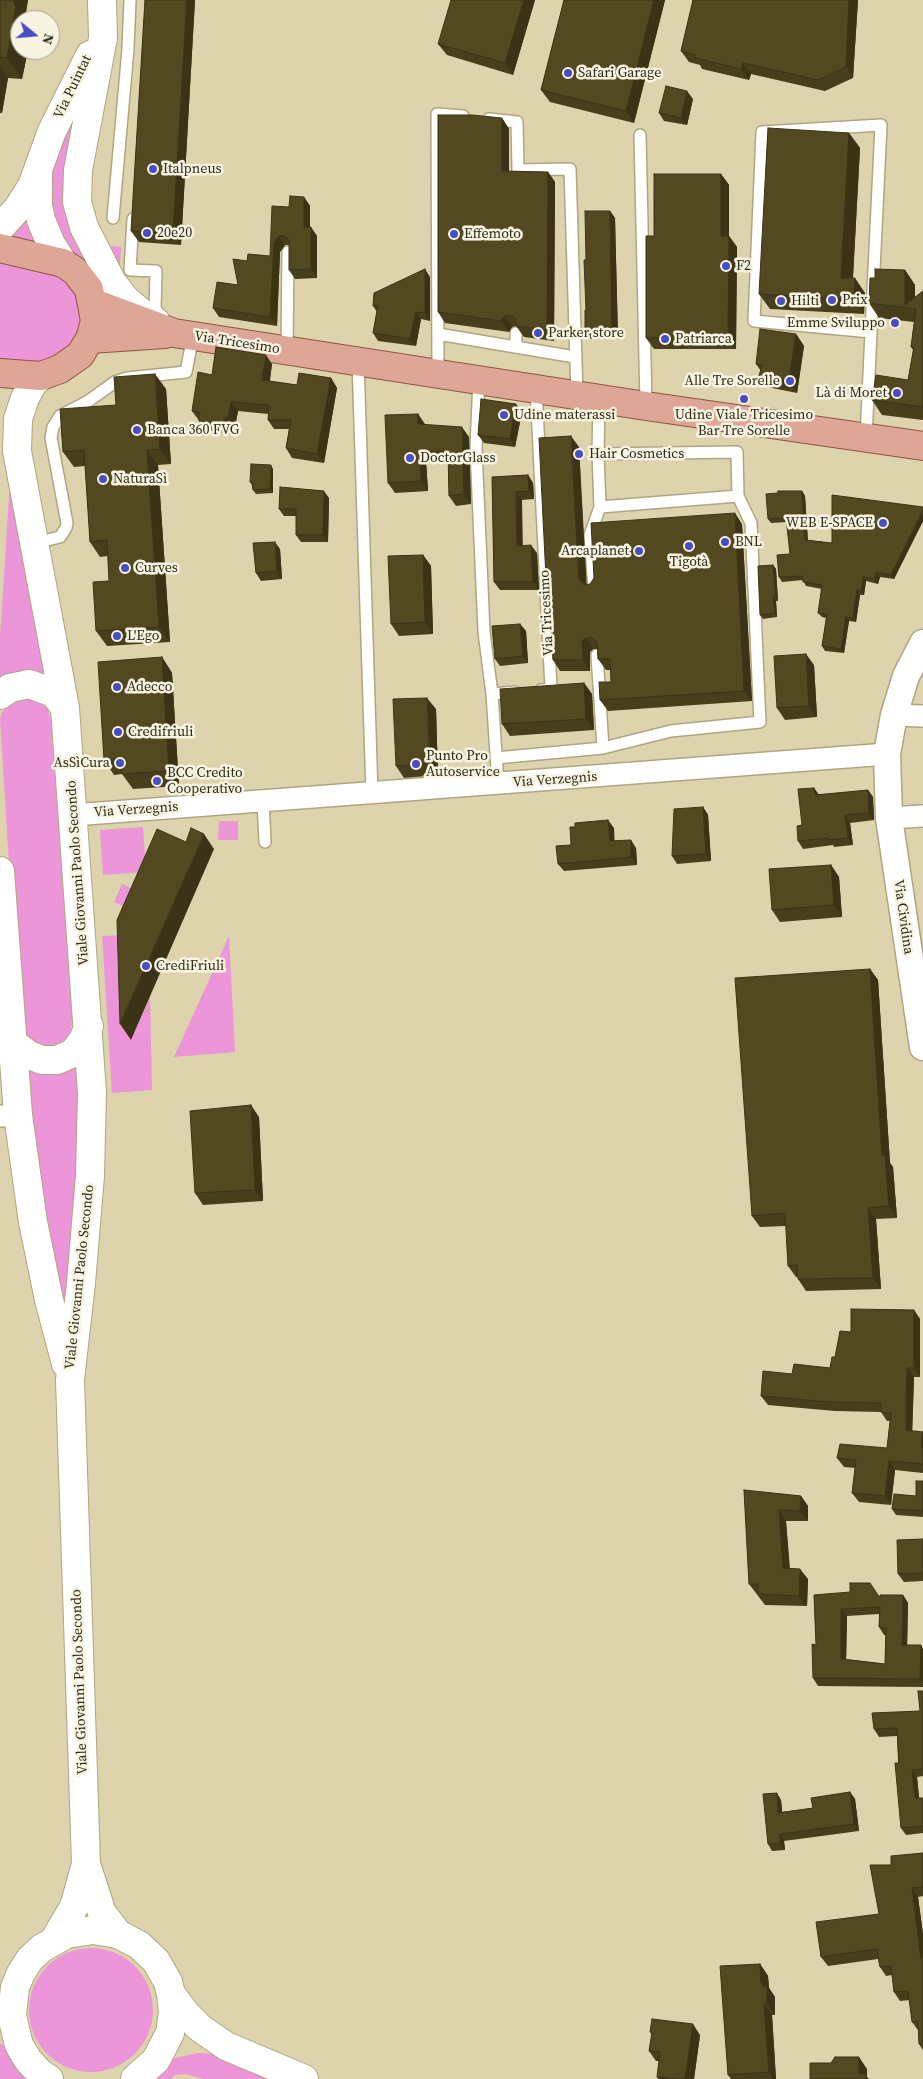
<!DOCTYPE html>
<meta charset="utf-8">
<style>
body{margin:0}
#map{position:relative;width:923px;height:2079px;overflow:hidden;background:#ddd3ad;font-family:"Source Serif 4",serif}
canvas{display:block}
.north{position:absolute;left:10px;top:10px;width:50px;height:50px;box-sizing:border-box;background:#f8f4e1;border:1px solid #a7a392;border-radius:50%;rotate:107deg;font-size:14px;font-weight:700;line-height:20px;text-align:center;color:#2e2a1c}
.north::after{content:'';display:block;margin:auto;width:18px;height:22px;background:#474dc2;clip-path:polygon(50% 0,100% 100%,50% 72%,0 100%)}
</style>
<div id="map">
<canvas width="923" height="2079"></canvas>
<div class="north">N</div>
</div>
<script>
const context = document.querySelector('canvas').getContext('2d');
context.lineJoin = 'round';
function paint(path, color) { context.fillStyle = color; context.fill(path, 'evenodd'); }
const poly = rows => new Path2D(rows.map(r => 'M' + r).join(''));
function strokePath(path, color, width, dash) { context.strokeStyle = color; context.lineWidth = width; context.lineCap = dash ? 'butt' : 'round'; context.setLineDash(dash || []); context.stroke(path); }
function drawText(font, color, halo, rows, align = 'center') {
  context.font = font + ' "Source Serif 4",serif'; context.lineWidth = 5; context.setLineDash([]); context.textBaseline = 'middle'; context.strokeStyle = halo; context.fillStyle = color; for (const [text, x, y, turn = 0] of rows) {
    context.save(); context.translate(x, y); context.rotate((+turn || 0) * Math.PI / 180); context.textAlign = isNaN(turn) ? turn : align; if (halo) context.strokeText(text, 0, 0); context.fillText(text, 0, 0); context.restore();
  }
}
const green = poly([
 [77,109,88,262,83,264,65,247,50,210,52,164],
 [27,215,36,242,32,243,8,236],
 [109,246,121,247,119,280],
 [0,261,47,270,72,284,84,315,71,349,44,364,26,363,0,359],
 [10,481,47,681,0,684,0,637],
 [22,698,32,699,40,703,47,708,51,719,72,1018,71,1029,67,1037,60,1043,49,1047,37,1047,26,1040,19,1026,0,718,2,712,7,706,13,701],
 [219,821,238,821,238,840,218,840],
 [143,827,146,872,103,875,100,830],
 [122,884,139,892,131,910,114,902],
 [127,935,132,1038,150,997,152,1090,112,1093,102,936],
 [229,936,235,1052,174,1057],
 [23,1061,75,1062,79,1108,67,1316,62,1318,27,1107],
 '29 2010a62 62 0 1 1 124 0a62 62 0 1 1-124 0Z',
 [0,2043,18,2059,35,2079,0,2079],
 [198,2053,213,2054,230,2059,278,2079,203,2079,186,2074,175,2075,171,2079,151,2079,167,2060]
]);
const service = poly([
 [489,119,517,122,518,170,570,169,577,395],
 [640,135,646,405],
 [113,218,128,49,130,0],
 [133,219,130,270,156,271,155,309,162,318],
 [438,334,575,357],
 [516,347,516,333],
 [287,350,288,252],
 [358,361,372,793],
 [438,373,437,114,463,116],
 [479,379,476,448,484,632,492,694],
 [536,388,551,689,541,690],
 [866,438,871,332,754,321,762,132,881,125,871,332],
 [598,454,599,399],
 [35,543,60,537,66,528,67,523,51,438,53,427,60,416,87,402,115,382,127,378,186,372,193,336],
 [594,589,590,535,600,507],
 [597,655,603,748],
 [496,758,603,748,671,731,760,722,751,523,738,496,737,452,598,454,600,507,738,496],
 [498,784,492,694,515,692],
 [263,801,265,842]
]);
const minor = poly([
 [894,715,923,716],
 [73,815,887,754],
 [889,818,923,816],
 [0,1116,18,1115]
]);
const tertiary = poly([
 [923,643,906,676,894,715,887,754,889,818,923,1047]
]);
const secondary = poly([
 [102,2,103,38,78,170,77,202,84,227,112,282,125,299,144,315,156,322],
 [38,175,38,206,41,220,51,244,63,263],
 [0,228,18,208,32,186,52,131,90,55],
 [41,376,33,383,25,398,18,419,17,451,65,708,92,1093,90,1176,81,1283,70,1380,86,1864,102,1913,118,1934],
 [0,695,10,688,29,684,54,693,65,708],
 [0,871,18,1115,33,1222,49,1300,66,1364],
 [12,1042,29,1055,42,1060,57,1060,73,1053,83,1040,89,1026],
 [55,1939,74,1907,86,1864],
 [171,1994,186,2014,200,2028,226,2046,304,2079],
 [49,2079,40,2073,28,2060,19,2045,12,2016,15,1987,21,1973,30,1959,42,1948,67,1934,93,1930,118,1934,139,1945,156,1961,168,1982,171,1994,173,2013,170,2033,156,2060,135,2079]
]);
const primary = poly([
 [0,248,63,263,75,271,89,289,95,321,90,339,80,355,60,369,41,376,0,373],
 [93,303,174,333,646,406,923,446],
 [90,339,165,334]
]);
const wall = poly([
 [0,0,28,0,20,50,28,50,22,79,8,78,2,113,0,113],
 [145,0,195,0,181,245,139,242,131,231],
 [535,0,513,75,447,55,438,44],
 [564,0,665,0,634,123,550,102,541,90],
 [693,0,858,0,853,78,825,91,751,74,749,80,702,69,700,65,689,62,681,51],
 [693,99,687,125,664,121,659,113],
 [502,118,509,129,509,171,548,172,555,182,554,341,524,337,516,326,512,327,509,332,445,323,438,312],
 [849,133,860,148,853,278,865,293,864,314,770,309,759,294],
 [721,174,729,185,729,236,737,247,736,349,654,349,646,338,654,236],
 [304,197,310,206,310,227,317,236,317,278,295,279,289,270,289,245,285,245,280,252,277,326,219,317,213,308,238,285,247,261,270,256,289,207],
 [610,211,615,218,618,339,591,339,585,332,586,310,586,260],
 [905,270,915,285,915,297,923,291,923,420,882,415,872,400,908,380,913,350,911,347,914,322,879,318,869,303,875,278],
 [430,277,430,321,421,319,416,346,378,341,373,333,377,312,373,306],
 [796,334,804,346,797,393,767,387,759,376,761,371,756,364],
 [272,364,270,381,297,385,331,378,337,388,324,463,292,458,286,448,289,429,274,429,268,420,268,414,238,411,235,427,231,427,230,434,206,430,192,411,212,375],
 [166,389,171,464,158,465,170,642,107,646,96,631,109,581,108,556,100,557,90,542,85,466,74,467,63,452,116,405],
 [522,412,515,447,484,443,478,435],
 [418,414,425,425,469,437,471,504,456,506,449,496,448,462,426,461,428,491,395,493,388,483],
 [579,447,586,585,590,584,742,524,752,701,608,711,600,700,611,682,611,670,606,670,598,659,597,649,593,649,590,652,590,671,560,671,553,660,548,581,546,578],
 [273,469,273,493,256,494,253,490,252,485,250,482],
 [528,475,533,483,534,499,522,500,522,546,537,553,539,590,500,590,494,582,492,477],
 [802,491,805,496,808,540,832,543,923,507,923,521,894,579,880,577,878,584,866,581,864,595,860,595,856,622,849,621,844,653,825,651,822,646,826,618,822,617,818,613,822,589,806,586,803,580,782,582,779,577,790,554,787,522,771,523,768,519],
 [329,498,328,542,301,542,296,535,296,516,284,516,279,509],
 [280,549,282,579,261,581,256,573],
 [423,555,431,566,433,634,399,636,391,624],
 [773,565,776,569,778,601,776,601,777,617,763,619,760,615],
 [520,624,526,631,528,663,500,666,495,659],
 [162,657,172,673,179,786,133,789,122,774,114,775,104,760],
 [814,665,817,717,785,720,777,708],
 [584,683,592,694,594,730,510,736,502,724],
 [436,709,438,775,404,778,396,766],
 [814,788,819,795,868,790,873,797,874,820,850,823,853,845,834,847,833,845,803,849,798,841,802,825],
 [703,807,708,815,711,861,677,864,672,856],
 [614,828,614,841,636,848,637,865,564,871,558,864,571,845],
 [831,865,839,877,842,917,780,922,772,910],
 [870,969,878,980,890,1163,893,1167,897,1218,876,1219,881,1289,806,1291,798,1279,798,1277,796,1277,788,1266,786,1226,760,1227,752,1216],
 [259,1117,263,1201,203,1205,195,1193],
 [914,1310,920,1319,920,1377,914,1377,912,1431,923,1432,923,1473,895,1470,891,1505,859,1502,852,1493,855,1468,844,1467,837,1458,887,1448,890,1421,887,1421,881,1412,835,1411,768,1405,761,1396,792,1374,830,1368,835,1357,851,1332],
 [923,1481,923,1517,896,1515,892,1509,916,1496],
 [744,1490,801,1496,808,1506,808,1521,786,1521,790,1568,808,1579,807,1606,765,1605,749,1584],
 [923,1539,923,1581,904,1582,898,1574],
 [814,1595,880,1598,903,1595,908,1603,907,1645,923,1649,923,1687,818,1686,813,1678,816,1645],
 [879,1614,879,1627,884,1635,886,1635,885,1664,846,1659,847,1616],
 [923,1691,923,1776,917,1777,919,1798,923,1798,923,1833,906,1835,901,1828,897,1736,879,1737,874,1729,920,1711],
 [850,1792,855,1799,859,1831,784,1841,785,1850,772,1851,768,1844,781,1800,782,1812,813,1808],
 [923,1853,923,1896,918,1897,923,1934,923,2050,919,2044,918,2030,912,2022,910,2000,900,2001,894,1992,892,1975,886,1976,880,1967,878,1959,828,1966,821,1957,879,1914,891,1865],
 [760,1964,768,1976,769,1988,775,1997,775,2015,772,2015,776,2079,731,2079,728,2075],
 [650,2032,700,2035,694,2079,658,2079,657,2077,659,2061,656,2061,649,2051,652,2035]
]);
const shadedWall = poly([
 [13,0,28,0,25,17,27,20,20,20,20,50,28,50,22,79,7,58],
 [187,0,195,0,181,245,173,233],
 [524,0,535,0,513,75,505,63],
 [654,0,665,0,634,123,626,111],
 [849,0,858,0,853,78,846,67],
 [743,63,751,74,749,80,741,69],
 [0,67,8,78,2,113,0,110],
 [687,91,693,99,687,125,681,118],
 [502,118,509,129,509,182,502,171],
 [849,133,860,148,852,294,841,278],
 [548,172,555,182,554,341,547,330],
 [721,174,729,185,729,247,721,236],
 [304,197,310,206,310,236,304,227],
 [610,211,615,218,618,339,612,331],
 [311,227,317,236,317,278,311,269],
 [279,236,285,245,280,252,277,326,270,317,274,243],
 [729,236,737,247,736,349,728,338],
 [425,269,430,277,430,321,425,313],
 [905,270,915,285,915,309,905,305],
 [855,278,865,293,864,314,854,299],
 [416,312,421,319,416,346,410,339],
 [504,316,512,327,509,332,501,321],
 [796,334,804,346,797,393,789,381],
 [266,355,272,364,268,390,262,380],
 [155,374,166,389,171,464,160,449],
 [331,378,337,388,324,463,317,454],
 [231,402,238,411,235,427,228,418],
 [516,404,522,412,515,447,510,439],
 [418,414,425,424,425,434,418,424],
 [225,417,231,427,230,434,223,425],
 [462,427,469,437,471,504,464,494],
 [571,436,579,447,587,590,579,579],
 [147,450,158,465,170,642,159,627],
 [420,451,426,461,428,491,421,481],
 [271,465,273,469,273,493,270,489],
 [528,475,533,483,534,499,529,491],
 [324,491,329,498,328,542,323,535],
 [802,491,805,496,808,545,805,540],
 [516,492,522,500,523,554,517,546],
 [923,510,923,521,894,579,891,575],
 [735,513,742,524,752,701,744,691],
 [275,542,280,549,282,579,277,571],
 [531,545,537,553,539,590,533,582],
 [423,555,431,566,433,634,425,622],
 [773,565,776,569,778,601,776,597],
 [876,572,880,577,878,584,875,579],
 [863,577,866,581,864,595,861,591],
 [857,590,860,595,856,622,853,618],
 [773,597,776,601,777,617,775,613],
 [846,617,849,621,844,653,841,649],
 [520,624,526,631,528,663,523,656],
 [586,638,593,649,590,652,590,671,583,660,582,641],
 [806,654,814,665,817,717,809,706],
 [162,657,172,673,179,786,169,771],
 [584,683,592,694,594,730,586,719],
 [427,698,436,709,438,775,430,764],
 [814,788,819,795,815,795],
 [868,790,873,797,874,820,869,813],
 [703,807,708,815,711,861,706,854],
 [845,815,850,823,853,845,848,838],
 [608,820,614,828,615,848,610,841],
 [204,834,214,849,131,1040,120,1024],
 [631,840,636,848,637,865,631,857],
 [831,865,839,877,842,917,834,905],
 [870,969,878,980,890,1163,893,1167,897,1218,889,1206,882,1155],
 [251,1105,259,1117,263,1201,255,1190],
 [868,1208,876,1219,881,1289,873,1278],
 [914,1310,920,1319,920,1377,914,1368],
 [907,1368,914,1377,912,1439,906,1430],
 [923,1432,923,1449,921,1447],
 [889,1461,895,1470,891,1505,885,1496],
 [801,1496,808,1506,808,1521,800,1511],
 [779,1510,786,1521,790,1579,783,1568],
 [800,1569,808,1579,807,1606,799,1596],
 [903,1595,908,1603,907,1652,902,1645],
 [841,1609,847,1616,846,1666,841,1659],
 [921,1645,923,1649,923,1683,920,1679],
 [912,1770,917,1777,920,1806,915,1798],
 [850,1792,855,1799,859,1831,854,1824],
 [777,1793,781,1800,783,1819,778,1813],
 [780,1834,784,1841,785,1850,780,1843],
 [912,1888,918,1897,923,1934,923,1962,921,1959],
 [760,1964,768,1976,769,1988,775,1997,775,2015,767,2003,761,1983],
 [764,2004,772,2015,776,2079,773,2079,769,2072],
 [693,2024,700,2035,694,2079,685,2079],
 [859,2057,867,2069,867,2077,869,2079,863,2079,859,2074]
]);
const building = poly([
 [0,0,13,0,16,7,7,58,0,57,0,0],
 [145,0,187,0,173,233,131,231,145,0],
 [451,0,524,0,505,63,438,44,451,0],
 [564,0,654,0,626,111,541,90,564,0],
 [693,0,849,0,846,67,818,80,743,63,741,69,695,58,695,55,681,51,693,0],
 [666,86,687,91,681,118,659,113,666,86],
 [438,115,472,115,502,118,502,171,548,172,547,330,516,326,515,318,509,315,504,316,501,321,438,312,438,115],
 [768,128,849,133,841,278,855,278,854,299,759,294,768,128],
 [654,174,721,174,721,236,729,236,728,338,646,338,646,236,654,236,654,174],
 [290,196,304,197,304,227,311,227,311,269,289,270,289,240,285,236,279,236,274,243,270,317,213,308,217,282,238,285,233,259,247,261,248,254,270,256,272,206,289,207,290,196],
 [585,211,610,211,612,331,585,332,585,310,586,310,584,260,586,260,585,211],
 [425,269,425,313,416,312,410,339,373,333,378,305,373,306,374,293,425,269],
 [875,269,905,270,905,305,923,291,923,407,872,400,876,375,908,380,914,347,911,347,916,309,869,303,870,278,875,278,875,269],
 [760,329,796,334,789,381,759,376,762,365,756,364,760,329],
 [216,347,266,355,262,380,297,385,299,373,331,378,317,454,286,448,291,420,268,420,269,405,231,402,228,418,225,417,223,425,199,421,200,412,192,411,198,372,212,375,216,347],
 [155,374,160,449,147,450,159,627,96,631,93,582,109,581,107,540,90,542,84,450,63,452,60,409,116,405,114,377,155,374],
 [481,399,516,404,510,439,478,435,481,399],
 [418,414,418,424,462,427,464,494,449,496,448,452,420,451,421,481,388,483,385,415,418,414],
 [571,436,579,579,584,585,590,584,594,578,591,523,735,513,744,691,600,700,599,682,611,682,610,659,598,659,597,643,593,638,586,638,582,641,583,660,553,660,548,578,546,578,539,438,571,436],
 [251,464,271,465,270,489,253,490,252,482,250,482,251,464],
 [528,475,529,491,516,492,517,546,531,545,533,582,494,582,492,477,528,475],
 [280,487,324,491,323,535,296,535,296,509,279,509,280,487],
 [778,491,802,491,805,540,832,543,832,495,923,507,923,510,891,575,876,572,875,579,863,577,861,591,857,590,853,618,846,617,841,649,822,646,827,614,818,613,822,585,803,582,802,576,779,577,777,555,790,554,786,518,768,519,766,494,778,493,778,491],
 [275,542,277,571,256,573,253,543,275,542],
 [423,555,425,622,391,624,388,556,423,555],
 [773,565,776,597,773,597,775,613,760,615,758,566,773,565],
 [520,624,523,656,495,659,492,626,520,624],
 [806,654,809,706,777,708,774,656,806,654],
 [162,657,169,771,122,774,121,758,104,760,98,662,162,657],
 [584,683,586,719,502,724,500,689,584,683],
 [427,698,430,764,396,766,393,699,427,698],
 [814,788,815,795,868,790,869,813,845,815,848,838,829,840,829,838,798,841,797,826,802,825,798,789,814,788],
 [703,807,706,854,672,856,674,809,703,807],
 [608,820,610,841,631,840,631,857,558,864,556,846,571,845,570,827,575,827,575,823,608,820],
 [191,828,204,834,120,1024,117,920,157,829,186,842,191,828],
 [831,865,834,905,772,910,769,869,831,865],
 [870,969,882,1155,885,1155,889,1206,868,1208,873,1278,798,1279,797,1265,788,1266,785,1213,752,1216,735,978,870,969],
 [251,1105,255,1190,195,1193,190,1111,251,1105],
 [851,1309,914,1310,914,1368,907,1368,906,1430,923,1432,921,1447,923,1447,923,1464,889,1461,885,1496,852,1493,856,1460,837,1458,840,1444,887,1448,891,1413,881,1412,881,1403,829,1402,761,1396,763,1371,792,1374,794,1364,830,1368,832,1357,835,1357,840,1331,851,1332,851,1309],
 [916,1481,923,1481,923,1511,892,1509,894,1494,916,1496,916,1481],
 [744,1490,801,1496,800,1511,779,1510,783,1568,800,1569,799,1596,758,1594,758,1584,749,1584,744,1490],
 [923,1539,923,1573,898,1574,897,1540,923,1539],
 [850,1583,870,1583,880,1598,880,1595,903,1595,902,1645,921,1645,920,1679,813,1678,812,1644,816,1645,814,1595,850,1592,850,1583],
 [880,1607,879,1627,886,1628,885,1664,841,1659,841,1609,880,1607],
 [918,1691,923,1691,923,1769,912,1770,915,1798,923,1798,923,1826,901,1828,895,1763,899,1763,897,1728,874,1729,872,1713,920,1711,918,1691],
 [850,1792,854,1824,780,1834,780,1843,768,1844,763,1794,777,1793,778,1813,813,1808,811,1798,850,1792],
 [923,1853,923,1887,912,1888,921,1959,923,1959,923,2044,919,2044,918,2021,912,2022,908,1991,894,1992,891,1966,880,1967,877,1949,821,1957,816,1922,879,1914,870,1865,891,1865,891,1856,923,1853],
 [760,1964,761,1983,763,1982,763,1986,767,1986,767,2003,764,2004,769,2072,728,2075,720,1966,760,1964],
 [652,2019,693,2024,685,2079,675,2079,657,2077,660,2052,649,2051,652,2032,650,2032,652,2019],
 [835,2057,859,2057,859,2074,866,2074,866,2079,810,2079,810,2063,831,2063,835,2057]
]);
const markers = [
 [568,73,5,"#474dc2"],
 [153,169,5,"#474dc2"],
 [147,233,5,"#474dc2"],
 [454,234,5,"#474dc2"],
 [726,266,5,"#474dc2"],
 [832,300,5,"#474dc2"],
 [781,301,5,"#474dc2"],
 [895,323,5,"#474dc2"],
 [538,333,5,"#474dc2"],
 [665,339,5,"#474dc2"],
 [790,381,5,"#474dc2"],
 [897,393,5,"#474dc2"],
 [744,399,5,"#474dc2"],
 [504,415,5,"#474dc2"],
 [137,430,5,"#474dc2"],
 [579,454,5,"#474dc2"],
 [410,458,5,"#474dc2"],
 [103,479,5,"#474dc2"],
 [883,523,5,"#474dc2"],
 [725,542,5,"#474dc2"],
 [689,546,5,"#474dc2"],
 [639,551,5,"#474dc2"],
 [125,568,5,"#474dc2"],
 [117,636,5,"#474dc2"],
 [117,687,5,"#474dc2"],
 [118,732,5,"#474dc2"],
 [120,763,5,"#474dc2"],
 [416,764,5,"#474dc2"],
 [157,781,5,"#474dc2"],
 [146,966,5,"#474dc2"]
];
const poiNames = [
 ["Safari Garage",578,73],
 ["Italpneus",163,169],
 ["20e20",157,233],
 ["Effemoto",464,234],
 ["F2",736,266],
 ["Prix",842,300],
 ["Hilti",791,301],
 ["Emme Sviluppo",885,323,"right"],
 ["Parker store",548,333],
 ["Patriarca",675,339],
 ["Alle Tre Sorelle",780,381,"right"],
 ["Là di Moret",887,393,"right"],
 ["Udine materassi",514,415],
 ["Udine Viale Tricesimo",744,415,"center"],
 ["Bar Tre Sorelle",744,431,"center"],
 ["Banca 360 FVG",147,430],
 ["Hair Cosmetics",589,454],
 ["DoctorGlass",420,458],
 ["NaturaSì",113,479],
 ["WEB E-SPACE",873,523,"right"],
 ["BNL",735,542],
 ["Arcaplanet",629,551,"right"],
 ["Tigotà",689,562,"center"],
 ["Curves",135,568],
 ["L'Ego",127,636],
 ["Adecco",127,687],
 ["Credifriuli",128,732],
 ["Punto Pro",426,756],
 ["Autoservice",426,772],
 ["AsSìCura",110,763,"right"],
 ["BCC Credito",167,773],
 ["Cooperativo",167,789],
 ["CrediFriuli",156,966]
];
const streetNames = [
 ["Via Puintat",73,87,-64],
 ["Via Tricesimo",237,343,9],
 ["Via Tricesimo",547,613,-93],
 ["Via Verzegnis",555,780,-4],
 ["Via Verzegnis",136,810,-4],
 ["Viale Giovanni Paolo Secondo",78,873,-94],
 ["Via Cividina",903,917,82],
 ["Viale Giovanni Paolo Secondo",80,1277,-84],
 ["Viale Giovanni Paolo Secondo",80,1682,-92]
];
paint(green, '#ec95d8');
strokePath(service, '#afa681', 14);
strokePath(minor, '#afa681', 24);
strokePath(tertiary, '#afa681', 29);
strokePath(secondary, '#afa681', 30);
strokePath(primary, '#91543f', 30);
strokePath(service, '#fff', 11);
strokePath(minor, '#fff', 21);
strokePath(tertiary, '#fff', 26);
strokePath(secondary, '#fff', 28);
strokePath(primary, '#dda697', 28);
paint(wall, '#473f1c');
paint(shadedWall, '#3a3316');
paint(building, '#534920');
strokePath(building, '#3a3316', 1);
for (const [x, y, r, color] of markers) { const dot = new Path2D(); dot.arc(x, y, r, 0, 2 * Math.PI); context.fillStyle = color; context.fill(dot); strokePath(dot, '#f8f4e1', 2); }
drawText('14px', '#2e2a1c', '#f8f4e1', poiNames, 'left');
drawText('14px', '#2e2a1c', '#f8f4e1', streetNames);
</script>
